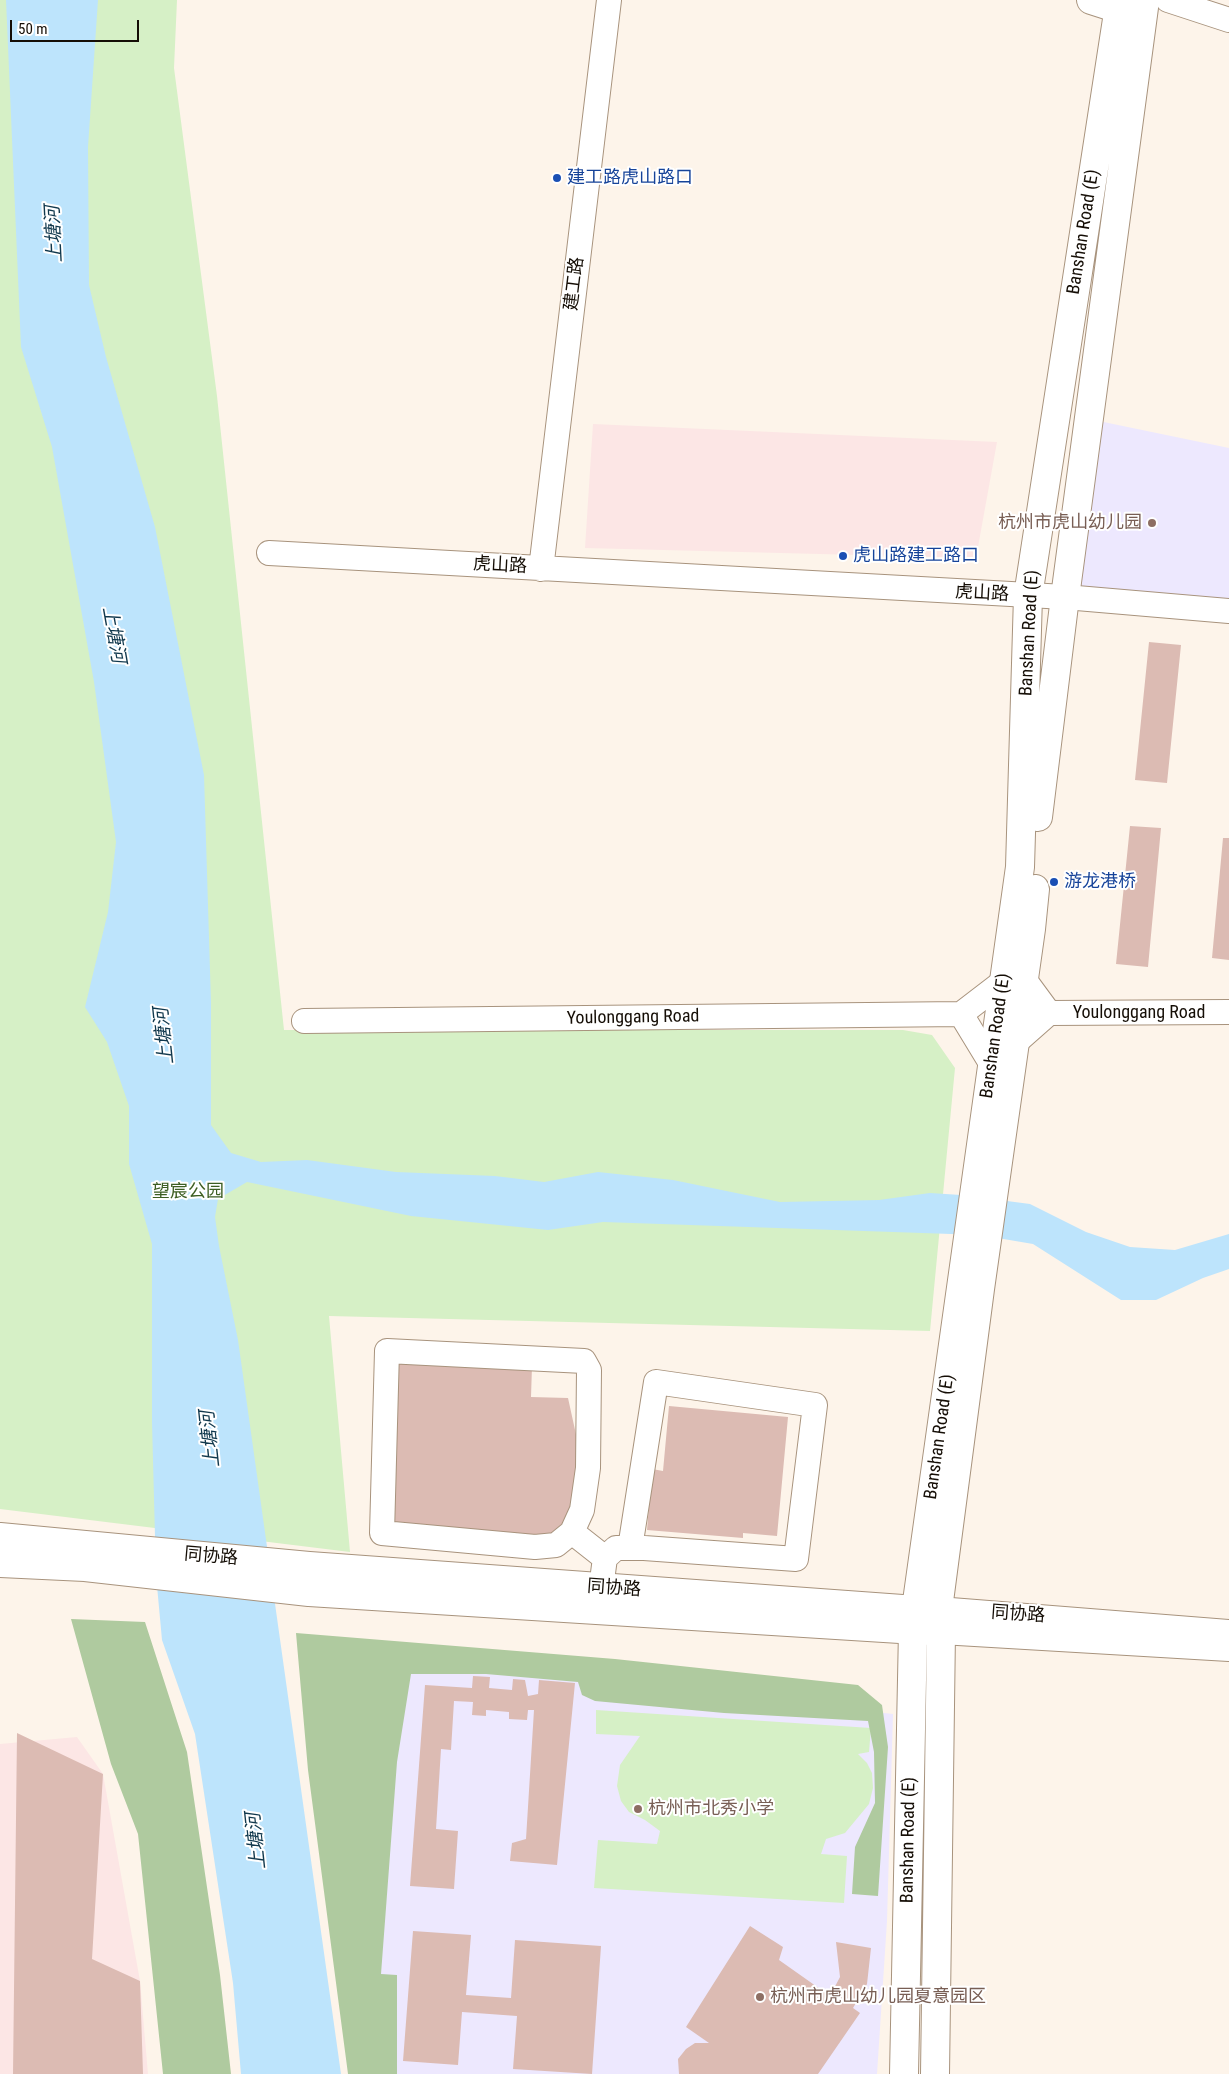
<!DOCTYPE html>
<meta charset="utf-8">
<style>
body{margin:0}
#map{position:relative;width:1229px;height:2074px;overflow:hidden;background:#fdf4ea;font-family:"Roboto Condensed",sans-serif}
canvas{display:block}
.scale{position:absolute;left:10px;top:20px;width:129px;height:22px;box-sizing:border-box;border:2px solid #150e06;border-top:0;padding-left:6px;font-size:15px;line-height:18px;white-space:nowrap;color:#150e06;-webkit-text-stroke:4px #fff;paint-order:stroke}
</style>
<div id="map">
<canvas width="1229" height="2074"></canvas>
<div class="scale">50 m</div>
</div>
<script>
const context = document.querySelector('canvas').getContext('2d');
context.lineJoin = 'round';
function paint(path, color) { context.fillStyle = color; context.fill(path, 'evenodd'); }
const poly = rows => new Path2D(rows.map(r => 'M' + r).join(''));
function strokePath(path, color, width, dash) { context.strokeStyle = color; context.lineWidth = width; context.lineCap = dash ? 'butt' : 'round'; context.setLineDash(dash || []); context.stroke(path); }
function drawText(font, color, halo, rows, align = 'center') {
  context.font = font + ' "Roboto Condensed","Noto Sans SC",sans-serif'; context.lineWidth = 4; context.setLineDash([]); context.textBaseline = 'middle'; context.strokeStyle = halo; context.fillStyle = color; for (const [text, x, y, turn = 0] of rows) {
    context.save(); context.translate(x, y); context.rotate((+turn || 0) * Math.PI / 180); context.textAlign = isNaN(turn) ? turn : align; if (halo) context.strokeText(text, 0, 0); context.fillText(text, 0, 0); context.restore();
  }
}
const commercial = poly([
 [593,424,997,442,976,558,585,548],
 [77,1737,103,1774,140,1981,148,2074,0,2074,0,1744]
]);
const education = poly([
 [1089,419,1229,448,1229,611,1065,597],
 [398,1656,893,1714,887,1921,877,2074,366,2074]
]);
const green = poly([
 [0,0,177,0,174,68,217,396,284,1030,903,1030,932,1035,955,1068,930,1331,329,1316,350,1552,0,1509],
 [596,1710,871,1728,869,1752,858,1754,867,1763,872,1773,873,1788,869,1804,845,1833,826,1839,821,1854,847,1856,844,1903,594,1888,598,1840,657,1844,660,1831,645,1820,629,1812,621,1801,617,1786,620,1765,640,1736,596,1734]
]);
const forest = poly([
 [71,1619,145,1622,187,1752,220,1975,231,2074,163,2074,138,1834,111,1764],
 [296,1633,615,1659,858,1685,882,1705,888,1747,878,1896,852,1894,855,1847,875,1803,874,1752,868,1721,724,1713,595,1701,582,1695,578,1682,486,1674,411,1674,397,1762,381,1974,397,1975,397,2074,348,2074,308,1770]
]);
const water = poly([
 [6,0,98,0,88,147,89,285,106,357,155,527,204,775,211,1003,211,1125,231,1153,261,1162,307,1160,396,1172,495,1176,544,1182,598,1172,673,1180,780,1202,879,1200,930,1193,961,1195,1030,1204,1086,1232,1130,1247,1175,1250,1229,1234,1229,1269,1203,1278,1156,1300,1121,1300,1033,1244,980,1235,603,1222,548,1230,411,1216,247,1182,218,1199,215,1217,219,1246,238,1340,341,2074,241,2074,233,1983,195,1734,162,1640,156,1575,152,1422,152,1244,129,1164,129,1106,107,1042,85,1007,108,912,116,842,94,682,52,447,21,347]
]);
const building = poly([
 [1149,642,1181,645,1167,783,1135,780],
 [1130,826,1161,828,1148,967,1116,964],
 [1223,838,1229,838,1229,960,1212,958],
 [394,1363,532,1366,531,1397,568,1398,577,1439,578,1488,568,1519,545,1538,390,1527],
 [669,1406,788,1417,777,1536,743,1533,743,1538,647,1530,652,1469,663,1471],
 [473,1676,490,1677,489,1688,512,1690,513,1679,525,1680,528,1696,538,1694,539,1680,575,1683,557,1865,510,1861,512,1843,526,1839,534,1710,528,1710,527,1720,509,1719,509,1712,486,1710,486,1716,472,1715,473,1702,454,1701,451,1750,441,1749,436,1829,458,1831,454,1889,410,1886,425,1685,472,1688],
 [17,1733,103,1774,92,1959,140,1981,143,2074,13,2074],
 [750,1926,783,1947,779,1960,830,1996,840,1977,836,1942,871,1948,867,1984,853,2008,860,2013,818,2074,679,2074,678,2059,686,2049,695,2043,709,2043,686,2027],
 [413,1931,471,1935,466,1995,511,1998,515,1940,601,1946,592,2074,513,2069,517,2016,462,2012,458,2065,403,2061]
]);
const minor = poly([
 [1168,0,1229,20],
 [269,553,1065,597,1229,611],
 [541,569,609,0],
 [1024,979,1049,1013],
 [961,1014,992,1065],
 [304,1021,961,1014,1004,981],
 [1015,1043,1049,1013,1229,1012],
 [572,1532,582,1510,588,1468,589,1370,584,1361,387,1351,382,1533,535,1547,556,1545,572,1532,605,1558],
 [603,1573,605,1558,616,1548,644,1548,796,1559,815,1405,656,1382,630,1548],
 [938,1609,1229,1632],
 [941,1632,1229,1649]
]);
const major = poly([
 [1091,0,1119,9,1133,1],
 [1038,817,1065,597,1145,0],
 [0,1537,309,1566,916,1610,934,1609],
 [0,1563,85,1567,309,1592,932,1631],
 [904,2074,913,1630,1020,867,1028,596,1120,0],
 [935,2074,941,1632,938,1609,980,1289,1031,929,1035,889]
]);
const markers = [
 [557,178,5,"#1a4fb4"],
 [1152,523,5,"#8d6e63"],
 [843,556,5,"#1a4fb4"],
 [1054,882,5,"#1a4fb4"],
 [638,1809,5,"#8d6e63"],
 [760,1997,5,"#8d6e63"]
];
const transitNames = [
 ["建工路虎山路口",567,178],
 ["虎山路建工路口",853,556],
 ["游龙港桥",1064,882]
];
const streetNames = [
 ["Banshan Road (E)",1084,232,-81],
 ["建工路",575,284,-83],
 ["虎山路",500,566,3],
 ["虎山路",982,594,3],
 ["Banshan Road (E)",1030,633,-87],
 ["Youlonggang Road",1139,1013],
 ["Youlonggang Road",633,1018,-1],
 ["Banshan Road (E)",996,1036,-82],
 ["Banshan Road (E)",940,1437,-82],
 ["同协路",211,1557,5],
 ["同协路",614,1589,4],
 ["同协路",1018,1615,4],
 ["Banshan Road (E)",909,1840,-89]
];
const educationNames = [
 ["杭州市虎山幼儿园",1142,523,"right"],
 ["杭州市北秀小学",648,1809],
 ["杭州市虎山幼儿园夏意园区",770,1997]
];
const parkNames = [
 ["望宸公园",188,1192]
];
const waterNames = [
 ["上塘河",55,234,-93],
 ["上塘河",113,635,80],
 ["上塘河",165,1036,-96],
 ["上塘河",211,1439,-96],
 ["上塘河",257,1841,-96]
];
paint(commercial, '#fce6e5');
paint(education, '#ede8fe');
paint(green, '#d6f0c6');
paint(forest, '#afca9f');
paint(water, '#bde4fc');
paint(building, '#dcbbb3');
strokePath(minor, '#a8937d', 26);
strokePath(major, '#a8937d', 30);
strokePath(minor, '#fff', 24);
strokePath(major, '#fff', 28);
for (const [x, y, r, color] of markers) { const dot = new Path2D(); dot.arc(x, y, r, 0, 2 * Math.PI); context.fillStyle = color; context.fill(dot); strokePath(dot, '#fff', 2); }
drawText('18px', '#164399', '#fff', transitNames, 'left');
drawText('18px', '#150e06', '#fff', streetNames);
drawText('18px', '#785e54', '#fff', educationNames, 'left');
drawText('18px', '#3d5e23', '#fff', parkNames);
drawText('italic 19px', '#10384d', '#fff', waterNames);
</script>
